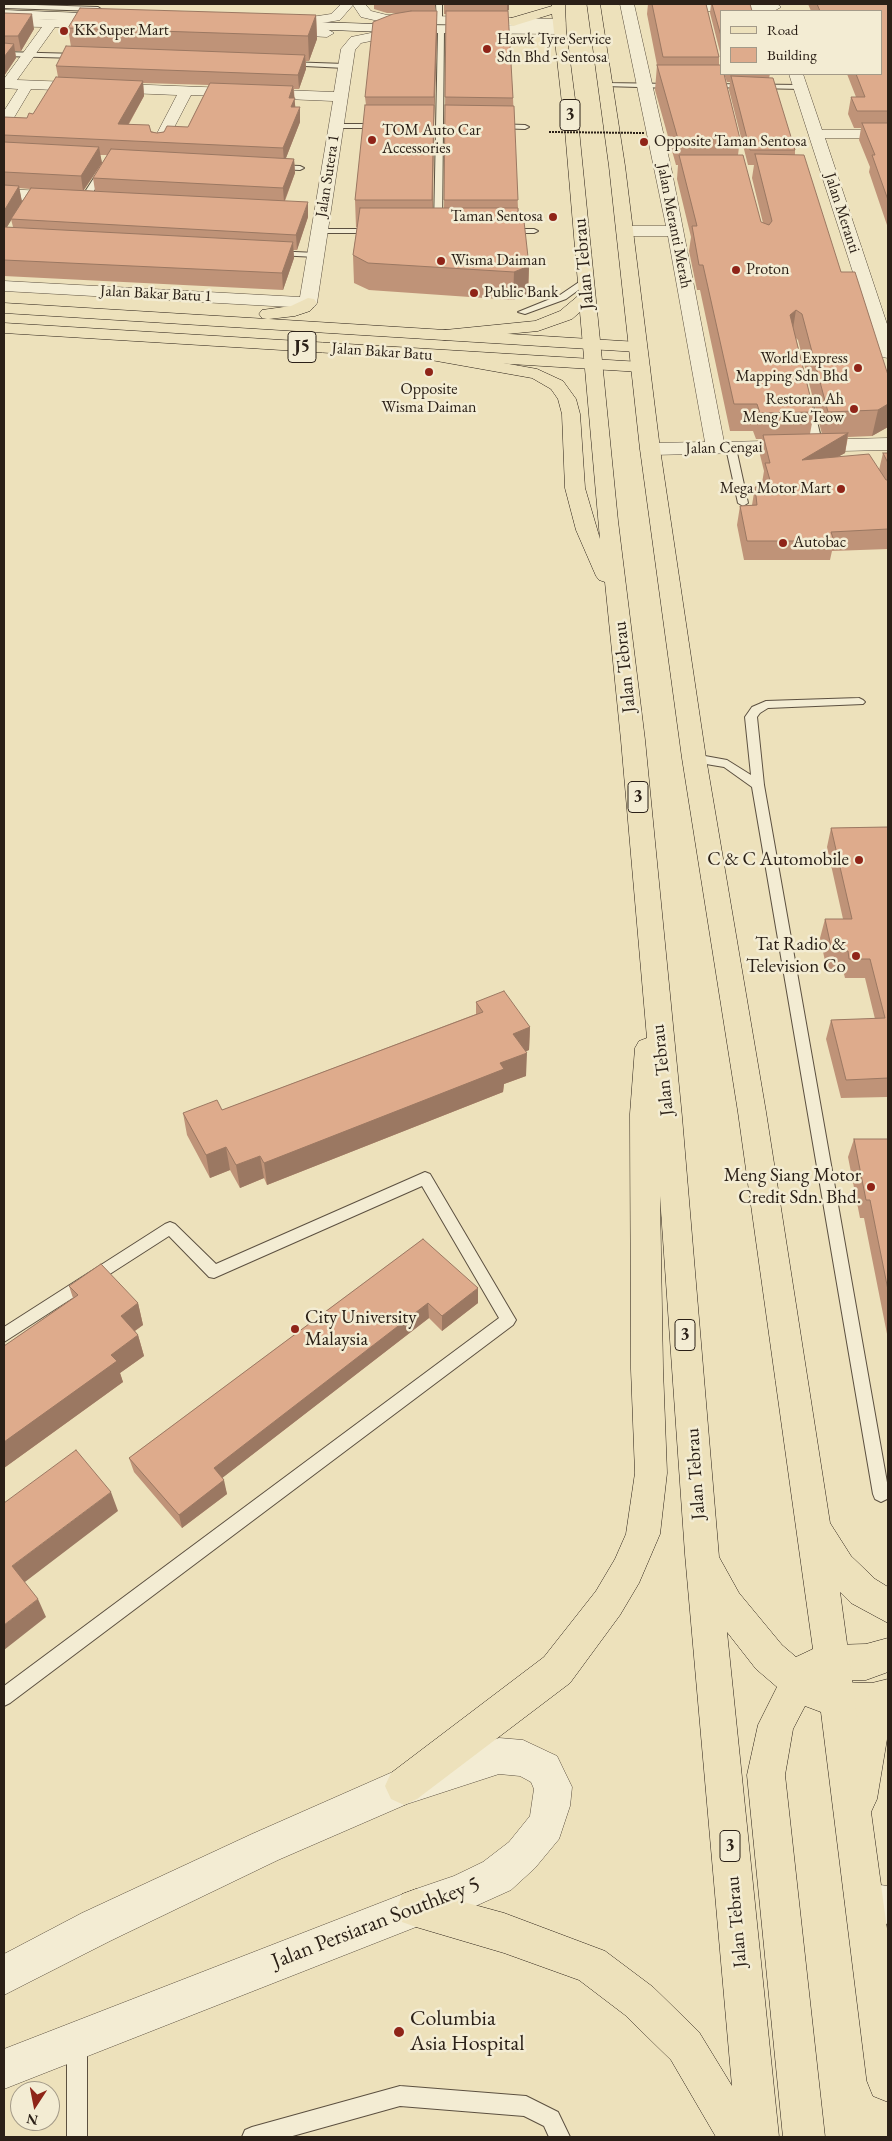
<!DOCTYPE html>
<style>
body{margin:0}
#map{position:relative;width:892px;height:2141px;overflow:hidden;background:#ede1bb;font-family:"EB Garamond",serif}
canvas{display:block}
.frame{position:absolute;inset:0;border:5px solid #2b2017;pointer-events:none}
.legend{position:absolute;left:720px;top:10px;width:162px;height:65px;box-sizing:border-box;background:#f3ecd3;border:1px solid #a39a88;margin:0;padding:6px 9px;list-style:none;font-size:15px;color:#2b2017}
.legend li{display:flex;align-items:center;gap:10px;height:25px}
.legend b{width:25px;border:1px solid #a39a88}
.north{position:absolute;left:10px;top:2081px;width:50px;height:50px;box-sizing:border-box;background:#f3ecd3;border:1px solid #a39a88;border-radius:50%;rotate:191deg;font-size:14px;font-weight:700;line-height:20px;text-align:center;color:#2b2017}
.north::after{content:'';display:block;margin:auto;width:18px;height:22px;background:#8f2418;clip-path:polygon(50% 0,100% 100%,50% 72%,0 100%)}
</style>
<div id="map">
<canvas width="892" height="2141"></canvas>
<div class="frame"></div>
<ul class="legend">
<li><b style="height:6px;background:#ede1bb"></b>Road</li>
<li><b style="height:14px;background:#deab8c"></b>Building</li>
</ul>
<div class="north">N</div>
</div>
<script>
const context = document.querySelector('canvas').getContext('2d');
context.lineJoin = 'round';
const poly = rows => new Path2D(rows.map(r => 'M' + r).join(''));
function strokePath(path, color, width, dash) { context.strokeStyle = color; context.lineWidth = width; context.lineCap = dash ? 'butt' : 'round'; context.setLineDash(dash || []); context.stroke(path); }
function paint(path, color) { context.fillStyle = color; context.fill(path, 'evenodd'); }
function drawText(font, color, halo, rows, align = 'center') {
  context.font = font + ' "EB Garamond",serif'; context.lineWidth = 5; context.setLineDash([]); context.textBaseline = 'middle'; context.strokeStyle = halo; context.fillStyle = color; for (const [text, x, y, turn = 0] of rows) {
    context.save(); context.translate(x, y); context.rotate((+turn || 0) * Math.PI / 180); context.textAlign = isNaN(turn) ? turn : align; if (halo) context.strokeText(text, 0, 0); context.fillText(text, 0, 0); context.restore();
  }
}
const lane = poly([
 [4,4,98,7,101,9,98,11,4,8,4,4],
 [436,4,442,4,442,22,437,21,436,4],
 [441,28,444,30,442,226,438,228,434,226,438,30,441,28],
 [4,52,78,54,81,56,78,58,4,56,4,52],
 [287,62,345,64,348,66,345,68,285,65,284,64,287,62],
 [606,83,673,84,677,86,673,88,604,86,602,85,606,83],
 [710,84,801,85,805,87,801,89,708,87,706,86,710,84],
 [333,124,379,124,383,126,379,128,336,128,332,126,333,124],
 [493,124,525,125,529,127,525,129,496,128,492,126,493,124],
 [274,165,300,166,304,168,300,170,277,169,273,167,274,165],
 [101,167,108,169,88,200,82,200,81,198,101,167],
 [316,229,374,229,378,231,374,233,319,233,315,231,316,229],
 [505,229,534,229,538,231,534,233,508,233,504,231,505,229],
 [274,251,316,253,320,255,316,257,277,255,274,255,274,251],
 [585,278,589,281,588,283,566,299,525,314,518,312,560,295,585,278],
 [808,402,813,405,823,446,821,448,815,448,813,446,803,405,808,402],
 [731,445,736,448,748,503,743,506,738,503,726,448,731,445],
 [859,698,863,700,865,702,863,704,768,708,760,713,757,717,764,785,888,1488,887,1499,881,1502,875,1499,873,1494,752,787,724,767,694,762,688,758,694,754,727,760,751,775,745,717,752,707,766,701,859,698],
 [425,1172,430,1174,513,1315,516,1320,513,1325,10,1703,4,1706,4,1686,499,1318,422,1186,214,1278,209,1277,169,1236,4,1342,4,1327,165,1224,170,1222,175,1224,216,1264,425,1172],
 [77,2032,84,2035,87,2042,87,2137,67,2137,67,2042,70,2035,77,2032],
 [400,2086,526,2096,558,2112,570,2137,549,2137,544,2126,524,2116,400,2106,289,2137,242,2137,245,2130,252,2127,400,2086]
]);
const street = poly([
 [341,4,365,4,371,11,387,15,559,19,566,23,559,27,387,23,361,17,353,5,340,20,298,27,291,23,298,19,331,14,341,4],
 [620,4,634,4,672,172,724,442,888,438,888,450,650,455,643,453,640,449,643,445,650,443,705,442,668,236,626,236,620,234,618,231,620,228,626,226,666,226,620,4],
 [670,4,777,4,781,7,774,11,665,11,663,8,665,5,670,4],
 [4,18,108,21,115,25,108,29,55,27,17,80,334,92,341,49,351,37,410,25,415,26,417,29,415,32,361,43,355,50,317,303,314,307,308,308,4,291,4,281,300,297,333,101,191,95,166,143,164,146,159,147,154,146,152,143,177,95,31,89,9,126,4,127,4,111,18,89,4,88,4,79,42,27,4,26,4,18],
 [278,27,327,29,334,33,327,37,273,34,271,31,273,28,278,27],
 [789,74,803,74,822,130,888,130,888,138,825,138,888,327,888,358,882,357,879,353,789,74],
 [4,189,64,192,70,194,72,197,70,200,64,202,4,199,4,189],
 [499,1738,523,1740,557,1756,572,1787,570,1806,559,1839,535,1868,511,1890,460,1913,416,1927,4,2089,4,2049,416,1889,454,1876,483,1862,509,1842,530,1816,534,1789,531,1782,520,1776,499,1774,407,1804,278,1860,110,1941,4,1995,4,1954,82,1913,252,1834,404,1767,499,1738],
 [864,1883,888,1886,888,1924,864,1921,850,1916,845,1902,850,1888,864,1883]
]);
const secondary = poly([
 [4,10,112,14,119,18,112,22,4,18,4,10],
 [280,21,411,25,559,26,566,30,559,34,411,33,275,28,273,25,280,21]
]);
const primary = poly([
 [308,298,314,299,317,303,310,311,295,316,269,319,638,342,644,343,647,347,644,351,638,352,4,313,4,303,267,319,262,318,259,314,262,310,291,306,308,298],
 [4,323,641,362,647,363,650,367,647,371,641,372,4,333,4,323],
 [888,1638,888,1672,866,1680,832,1681,819,1675,814,1663,819,1651,832,1645,866,1644,888,1638],
 [888,1679,888,1715,872,1719,837,1718,824,1713,819,1700,824,1687,837,1682,872,1683,888,1679]
]);
const highway = poly([
 [552,4,565,4,566,30,579,130,618,521,645,740,682,1117,719,1557,739,1593,782,1645,796,1657,813,1649,738,1112,682,758,640,449,609,166,587,4,600,4,625,166,660,449,706,758,766,1112,830,1523,851,1556,875,1579,888,1587,888,1623,851,1603,840,1592,857,1717,874,1685,888,1681,888,1733,877,1799,871,1812,888,1936,888,2102,873,2096,867,2081,821,1712,805,1706,793,1729,785,1775,825,2137,783,2137,747,1775,758,1725,777,1687,756,1669,727,1632,779,2137,716,2137,671,2060,625,2015,579,1980,504,1953,416,1927,402,1922,397,1908,402,1894,416,1889,504,1913,605,1951,653,1987,699,2032,732,2086,685,1554,660,1196,663,1369,667,1473,660,1534,639,1583,620,1615,570,1683,417,1799,404,1805,391,1799,385,1786,391,1773,544,1657,596,1591,615,1559,626,1534,635,1473,631,1369,630,1114,635,1048,639,1041,647,1038,621,740,605,582,599,580,596,576,576,530,565,488,562,414,558,399,551,389,532,378,431,360,425,359,422,355,425,351,431,350,537,369,563,381,576,399,580,414,585,488,600,539,580,312,572,319,538,331,445,340,439,339,436,335,439,331,445,330,535,321,560,311,579,295,565,130,552,14,513,26,506,22,508,19,552,6,552,4]
]);
const pathBridge = poly([
 [549,132,644,133]
]);
const wall = poly([
 [374,4,435,4,437,35,434,122,433,208,444,208,446,14,444,14,444,4,509,4,509,10,507,11,513,98,518,208,529,266,528,294,513,300,369,290,354,283,353,255,357,227,356,227,355,200,366,105,365,97,397,13,387,13,374,9],
 [648,4,706,4,719,57,719,65,721,74,770,74,769,78,795,150,795,155,841,272,888,375,888,427,872,436,848,437,845,453,837,457,879,470,883,453,888,453,888,549,832,551,830,560,744,560,737,525,740,506,752,505,755,487,763,487,762,483,764,471,760,455,762,439,756,439,753,431,730,431,700,290,697,290,689,251,691,237,677,179,678,165,676,165,655,90,657,65,647,14],
 [724,74,727,82,730,82,729,90,748,165,754,165,752,178,763,223,761,222,738,155,740,139],
 [796,338,798,340,822,434,810,434,814,412],
 [711,4,750,4,721,11,721,56,710,13],
 [808,4,888,4,888,228,869,172,870,167,859,140,861,128,854,128,848,114,851,97,856,97,847,74,881,74,881,11,811,11],
 [4,13,34,29,21,51,15,51,16,58,4,76],
 [316,15,317,39,309,61,306,61,306,69,299,89,294,89,295,107,300,122,286,158,294,159,295,173,285,201,308,217,297,250,293,250,294,258,283,290,4,276,4,117,27,118,33,114,58,77,56,66,71,47,68,28],
 [143,83,209,85,188,127,157,133,129,124,144,96],
 [100,155,107,155,93,178,95,191,84,190,102,163],
 [19,188,30,189,11,219,13,227,7,227,22,202],
 [888,827,888,1101,887,1097,841,1098,826,1039,831,1020,875,1019,865,978,845,978,843,970,827,970,820,938,825,919,843,919,827,847,831,828],
 [476,1002,530,1027,529,1050,526,1051,526,1076,504,1084,503,1092,267,1185,264,1178,240,1188,230,1170,210,1178,187,1135,183,1113,222,1110,476,1014],
 [854,1139,888,1139,888,1339,864,1218,860,1218,848,1157],
 [423,1239,478,1303,442,1331,429,1318,222,1478,227,1494,182,1528,134,1472,129,1458],
 [69,1286,138,1303,143,1325,135,1331,138,1335,144,1356,120,1373,123,1382,4,1468,4,1346,73,1298]
]);
const shadedWall = poly([
 [507,4,509,4,509,10,507,11],
 [437,11,437,35,434,122,434,97],
 [32,14,34,29,21,51,18,36],
 [316,15,317,39,309,61,308,36],
 [14,44,16,58,4,76,4,57],
 [305,55,306,69,299,89,298,75],
 [143,81,144,96,120,139,118,124],
 [293,86,296,113,292,122,289,98],
 [434,105,434,131,432,227,432,200],
 [300,107,300,122,284,163,283,148],
 [99,147,102,163,83,191,81,176],
 [294,159,295,173,284,202,283,188],
 [19,186,22,202,4,232,4,211],
 [308,202,308,217,297,250,296,235],
 [293,242,294,258,283,290,282,273],
 [529,266,528,294,513,300,514,272],
 [796,310,792,335,790,315],
 [888,404,888,427,872,436,878,410],
 [848,433,845,453,799,479,802,460],
 [530,1027,529,1050,512,1057,513,1034],
 [527,1053,526,1076,504,1084,503,1092,267,1185,264,1163,500,1063],
 [226,1147,230,1170,210,1178,206,1155],
 [260,1156,264,1178,240,1188,236,1165],
 [478,1288,478,1303,442,1331,442,1316],
 [138,1303,143,1325,126,1337,121,1316],
 [428,1303,429,1318,217,1482,214,1468],
 [138,1335,144,1356,120,1373,123,1382,4,1468,4,1442,111,1355],
 [224,1480,227,1494,182,1528,179,1515],
 [111,1492,118,1511,21,1585,12,1566],
 [38,1599,46,1617,4,1650,4,1625]
]);
const building = poly([
 [652,4,706,4,719,57,663,57,652,4],
 [712,4,750,4,752,11,721,11,721,36,712,4],
 [817,4,888,4,888,111,857,111,851,97,865,97,856,74,881,74,881,11,820,11,817,4],
 [80,8,316,15,308,36,68,28,80,8],
 [411,11,437,11,434,97,365,97,373,22,393,14,411,11],
 [446,11,508,11,513,98,445,97,446,11],
 [4,13,32,14,18,36,4,36,4,13],
 [4,43,14,44,4,57,4,43],
 [66,46,305,55,298,75,56,66,66,46],
 [657,65,721,65,721,74,724,74,740,139,678,139,657,65],
 [731,76,773,78,795,150,750,150,731,76],
 [56,77,143,81,118,124,149,125,151,132,157,133,164,132,167,126,188,127,210,83,293,86,289,98,295,98,291,107,300,107,283,148,4,135,4,117,27,118,29,113,33,114,56,77],
 [365,105,434,105,432,200,355,200,365,105],
 [445,105,514,106,518,200,444,200,445,105],
 [862,123,888,123,888,200,872,155,875,155,862,123],
 [4,142,99,147,81,176,4,172,4,142],
 [111,149,294,159,283,188,93,178,111,149],
 [755,154,804,155,841,272,855,272,888,375,888,404,878,410,828,412,802,314,796,310,790,315,814,412,760,413,757,404,734,404,703,265,699,265,692,226,697,226,679,155,743,155,761,222,769,225,772,221,755,154],
 [4,185,19,186,4,211,4,185],
 [31,188,308,202,296,235,11,219,31,188],
 [360,208,518,208,518,212,523,212,529,266,514,272,368,263,353,255,360,208],
 [4,227,5,227,293,242,282,273,4,260,4,227],
 [848,433,802,460,869,454,886,480,888,480,888,529,831,532,834,541,747,541,740,506,757,505,755,487,772,487,765,463,770,463,763,435,848,433],
 [883,453,888,453,888,463,883,453],
 [888,827,888,1078,846,1080,831,1020,885,1018,870,959,849,959,848,951,832,951,825,919,852,919,831,828,888,827],
 [504,991,530,1027,513,1034,527,1053,500,1063,504,1069,264,1163,260,1156,236,1165,226,1147,206,1155,183,1113,217,1100,222,1110,483,1012,476,1002,504,991],
 [854,1139,888,1139,888,1290,870,1200,866,1200,854,1139],
 [423,1239,478,1288,442,1316,428,1303,214,1468,224,1480,179,1515,129,1458,423,1239],
 [101,1264,138,1303,121,1316,138,1335,111,1355,117,1361,4,1442,4,1346,78,1295,69,1286,101,1264],
 [76,1450,111,1492,12,1566,38,1599,4,1625,4,1503,76,1450]
]);
const markers = [
 [64,31,5,"#8f2418"],
 [487,49,5,"#8f2418"],
 [372,140,5,"#8f2418"],
 [644,142,5,"#8f2418"],
 [553,217,5,"#8f2418"],
 [441,261,5,"#8f2418"],
 [736,270,5,"#8f2418"],
 [474,293,5,"#8f2418"],
 [858,368,5,"#8f2418"],
 [429,372,5,"#8f2418"],
 [854,409,5,"#8f2418"],
 [841,489,5,"#8f2418"],
 [783,543,5,"#8f2418"],
 [859,860,5,"#8f2418"],
 [856,956,5,"#8f2418"],
 [871,1187,5,"#8f2418"],
 [295,1329,5,"#8f2418"],
 [399,2032,6,"#8f2418"]
];
const farPoinames = [
 ["KK Super Mart",74,31],
 ["Hawk Tyre Service",497,40],
 ["Sdn Bhd - Sentosa",497,58],
 ["TOM Auto Car",382,131],
 ["Accessories",382,149],
 ["Opposite Taman Sentosa",654,142],
 ["Taman Sentosa",543,217,"right"],
 ["Wisma Daiman",451,261],
 ["Proton",746,270],
 ["Public Bank",484,293],
 ["World Express",848,359,"right"],
 ["Mapping Sdn Bhd",848,377,"right"],
 ["Opposite",429,390,"center"],
 ["Wisma Daiman",429,408,"center"],
 ["Restoran Ah",844,400,"right"],
 ["Meng Kue Teow",844,418,"right"],
 ["Mega Motor Mart",831,489,"right"],
 ["Autobac",793,543]
];
const farStreetnames = [
 ["Jalan Sutera 1",328,176,-81],
 ["Jalan Meranti",842,213,72],
 ["Jalan Meranti Merah",674,226,79],
 ["Jalan Bakar Batu 1",156,294,3],
 ["Jalan Bakar Batu",382,352,4],
 ["Jalan Cengai",724,448,-1]
];
const shields = [
 [570,115,20],
 [302,347,28],
 [638,797,20],
 [685,1335,20],
 [730,1846,20]
];
const shieldNames = [
 ["3",570,115],
 ["J5",302,347],
 ["3",638,797],
 ["3",685,1335],
 ["3",730,1846]
];
const streetNames = [
 ["Jalan Tebrau",584,264,-95],
 ["Jalan Tebrau",625,667,-96],
 ["Jalan Tebrau",663,1070,-96],
 ["Jalan Tebrau",696,1474,-94],
 ["Jalan Tebrau",737,1922,-95]
];
const poiNames = [
 ["C & C Automobile",849,860],
 ["Tat Radio &",846,945],
 ["Television Co",846,967],
 ["Meng Siang Motor",861,1176],
 ["Credit Sdn. Bhd.",861,1198],
 ["City University",305,1318,"left"],
 ["Malaysia",305,1340,"left"]
];
const nearStreetnames = [
 ["Jalan Persiaran Southkey 5",376,1923,-21]
];
const nearPoinames = [
 ["Columbia",410,2019],
 ["Asia Hospital",410,2044]
];
strokePath(lane, '#5c5040', 2);
strokePath(street, '#5c5040', 1);
strokePath(secondary, '#2b2017', 1);
strokePath(primary, '#2b2017', 1);
strokePath(highway, '#2b2017', 1);
paint(lane, '#f3ecd3');
paint(street, '#f3ecd3');
paint(secondary, '#f3ecd3');
paint(primary, '#ede1bb');
paint(highway, '#ede1bb');
strokePath(pathBridge, '#2b2017', 2, [2, 1]);
paint(wall, '#bf9378');
paint(shadedWall, '#9b7862');
paint(building, '#deab8c');
strokePath(building, '#9b7862', 1);
for (const [x, y, r, color] of markers) { const dot = new Path2D(); dot.arc(x, y, r, 0, 2 * Math.PI); context.fillStyle = color; context.fill(dot); strokePath(dot, '#f3ecd3', 2); }
drawText('16px', '#2b2017', '#f3ecd3', farPoinames, 'left');
drawText('16px', '#2b2017', '#f3ecd3', farStreetnames);
for (const [x, y, w] of shields) { const box = new Path2D(); box.roundRect(x - w / 2, y - 15.5, w, 31, 4); context.fillStyle = '#f3ecd3'; context.fill(box); strokePath(box, '#2b2017', 1); }
drawText('bold 18px', '#2b2017', null, shieldNames);
drawText('19px', '#2b2017', '#f3ecd3', streetNames);
drawText('19px', '#2b2017', '#f3ecd3', poiNames, 'right');
drawText('22px', '#2b2017', '#f3ecd3', nearStreetnames);
drawText('22px', '#2b2017', '#f3ecd3', nearPoinames, 'left');
</script>
